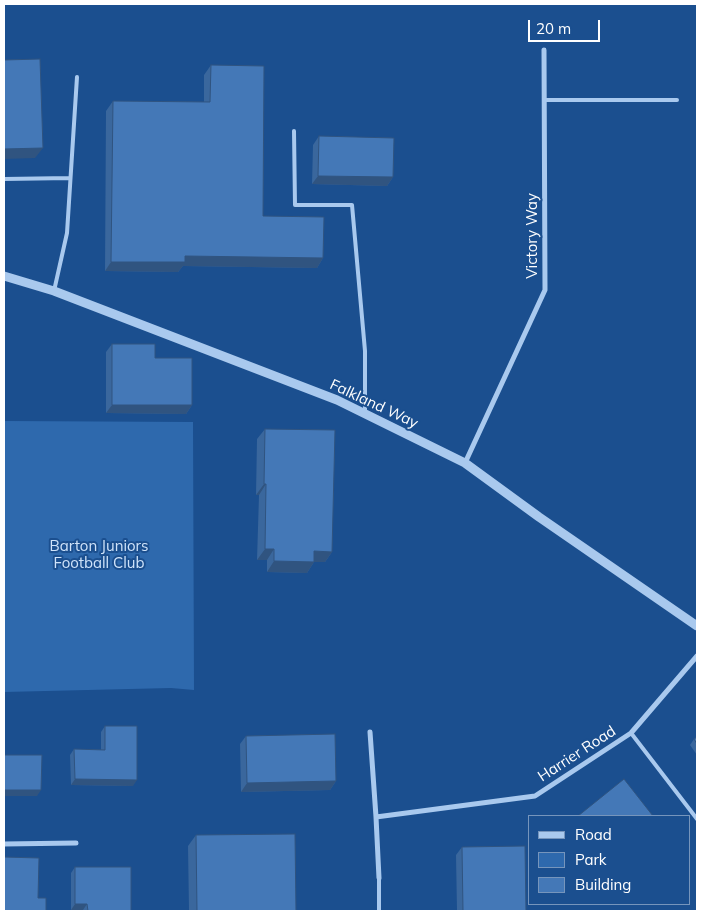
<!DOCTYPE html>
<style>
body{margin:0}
#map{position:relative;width:701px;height:915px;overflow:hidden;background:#1b4f8f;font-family:Mulish,sans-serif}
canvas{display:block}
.frame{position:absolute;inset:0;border:5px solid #fff;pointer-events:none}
.legend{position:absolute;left:528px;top:815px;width:162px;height:90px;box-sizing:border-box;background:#1b4f8f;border:1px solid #7695bc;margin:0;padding:6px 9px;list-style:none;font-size:15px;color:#fff}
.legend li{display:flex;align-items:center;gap:10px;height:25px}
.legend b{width:25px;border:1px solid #7695bc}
.scale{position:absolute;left:528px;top:20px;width:72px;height:22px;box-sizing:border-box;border:2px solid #fff;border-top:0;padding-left:6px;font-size:15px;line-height:18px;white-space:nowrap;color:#fff;-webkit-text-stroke:4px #1b4f8f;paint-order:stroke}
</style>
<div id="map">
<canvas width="701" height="915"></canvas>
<div class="frame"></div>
<ul class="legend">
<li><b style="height:6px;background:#a9c9ee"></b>Road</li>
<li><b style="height:14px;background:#2e69ad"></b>Park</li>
<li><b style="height:14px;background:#4478b7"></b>Building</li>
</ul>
<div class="scale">20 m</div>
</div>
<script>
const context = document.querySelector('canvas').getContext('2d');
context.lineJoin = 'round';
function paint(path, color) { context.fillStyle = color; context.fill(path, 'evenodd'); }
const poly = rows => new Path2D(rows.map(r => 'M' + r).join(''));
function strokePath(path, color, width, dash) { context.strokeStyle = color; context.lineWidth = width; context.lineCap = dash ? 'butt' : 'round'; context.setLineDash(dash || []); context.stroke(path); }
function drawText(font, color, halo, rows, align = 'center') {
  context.font = font + ' Mulish,sans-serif'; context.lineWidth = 4; context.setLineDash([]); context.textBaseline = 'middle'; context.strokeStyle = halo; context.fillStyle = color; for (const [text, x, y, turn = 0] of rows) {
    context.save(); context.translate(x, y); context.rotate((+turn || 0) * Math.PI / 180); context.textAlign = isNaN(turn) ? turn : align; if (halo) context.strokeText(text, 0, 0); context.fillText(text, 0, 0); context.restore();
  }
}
const green = poly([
 [4,421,193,422,194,690,171,688,4,692]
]);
const service = poly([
 [544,100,677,100],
 [294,131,295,205,352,205,365,351,365,412],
 [4,179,70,178],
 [54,291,67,233,77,77],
 [631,733,697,819],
 [379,878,379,911]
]);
const minor = poly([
 [465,463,545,290,544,50],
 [370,732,376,817,379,878],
 [376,817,535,796,631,733,697,656],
 [4,844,76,843]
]);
const tertiary = poly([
 [4,276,54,291,337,400,465,463,539,517,697,626]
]);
const wall = poly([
 [211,65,263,216,323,258,317,268,183,266,178,272,105,271,106,111,113,101,204,102,204,75],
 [319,136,393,177,387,186,312,184,313,145],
 [112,344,155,358,192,405,186,414,106,413,106,352],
 [265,429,332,552,325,562,314,562,307,573,267,572,267,560,257,560,259,495,256,495,257,439],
 [105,726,133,786,71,785,70,755,74,749,101,750,101,732],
 [246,736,336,781,330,790,241,792,240,744],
 [697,737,697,755,690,745,694,739],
 [196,835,296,911,189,911,188,846],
 [462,847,526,911,457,911,456,855],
 [75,867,131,911,83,911,83,910,71,910,71,873]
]);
const shadedWall = poly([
 [43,148,35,158,4,159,4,149],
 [318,176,393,177,387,186,312,184],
 [185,256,323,258,317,268,183,266,178,272,105,271,111,262],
 [112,405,192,405,186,414,106,413],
 [264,484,266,484,259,495,256,495],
 [265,549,274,549,267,560,257,560],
 [314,551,332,552,325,562,307,562],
 [274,561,314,562,307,573,267,572],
 [75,779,137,780,133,786,71,785],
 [336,781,330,790,241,792,247,783],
 [4,790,41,790,37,796,4,796],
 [75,904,87,904,83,910,71,910]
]);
const building = poly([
 [40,59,43,148,4,149,4,60,40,59],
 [211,65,264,66,263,216,324,217,323,258,185,256,185,262,111,262,113,101,210,102,211,65],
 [319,136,394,138,393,177,318,176,319,136],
 [112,344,155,344,155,358,192,358,192,405,112,405,112,344],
 [265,429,335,430,332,552,314,551,314,562,274,561,274,549,265,549,266,484,264,484,265,429],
 [105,726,137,726,137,780,75,779,74,749,105,750,105,726],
 [335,734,336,781,247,783,246,736,335,734],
 [697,737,697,744,694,739,697,737],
 [4,755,42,755,41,790,4,790,4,755],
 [624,779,653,816,578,816,624,779],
 [295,834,296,911,197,911,196,835,295,834],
 [525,846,526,911,463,911,462,847,525,846],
 [4,857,39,858,38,898,46,898,46,911,4,911,4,857],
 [75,867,131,867,131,911,88,911,87,904,75,904,75,867]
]);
const streetNames = [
 ["Victory Way",532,236,-90],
 ["Falkland Way",374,404,25],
 ["Harrier Road",577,754,-33]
];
const parkNames = [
 ["Barton Juniors",99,546],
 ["Football Club",99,563]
];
paint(green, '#2e69ad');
strokePath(service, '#a9c9ee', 4);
strokePath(minor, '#a9c9ee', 5);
strokePath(tertiary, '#a9c9ee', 9);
paint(wall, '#3a679d');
paint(shadedWall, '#305480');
paint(building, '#4478b7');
strokePath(building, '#305480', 1);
drawText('15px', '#fff', '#1b4f8f', streetNames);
drawText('15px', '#cfe3fa', '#1b4f8f', parkNames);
</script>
